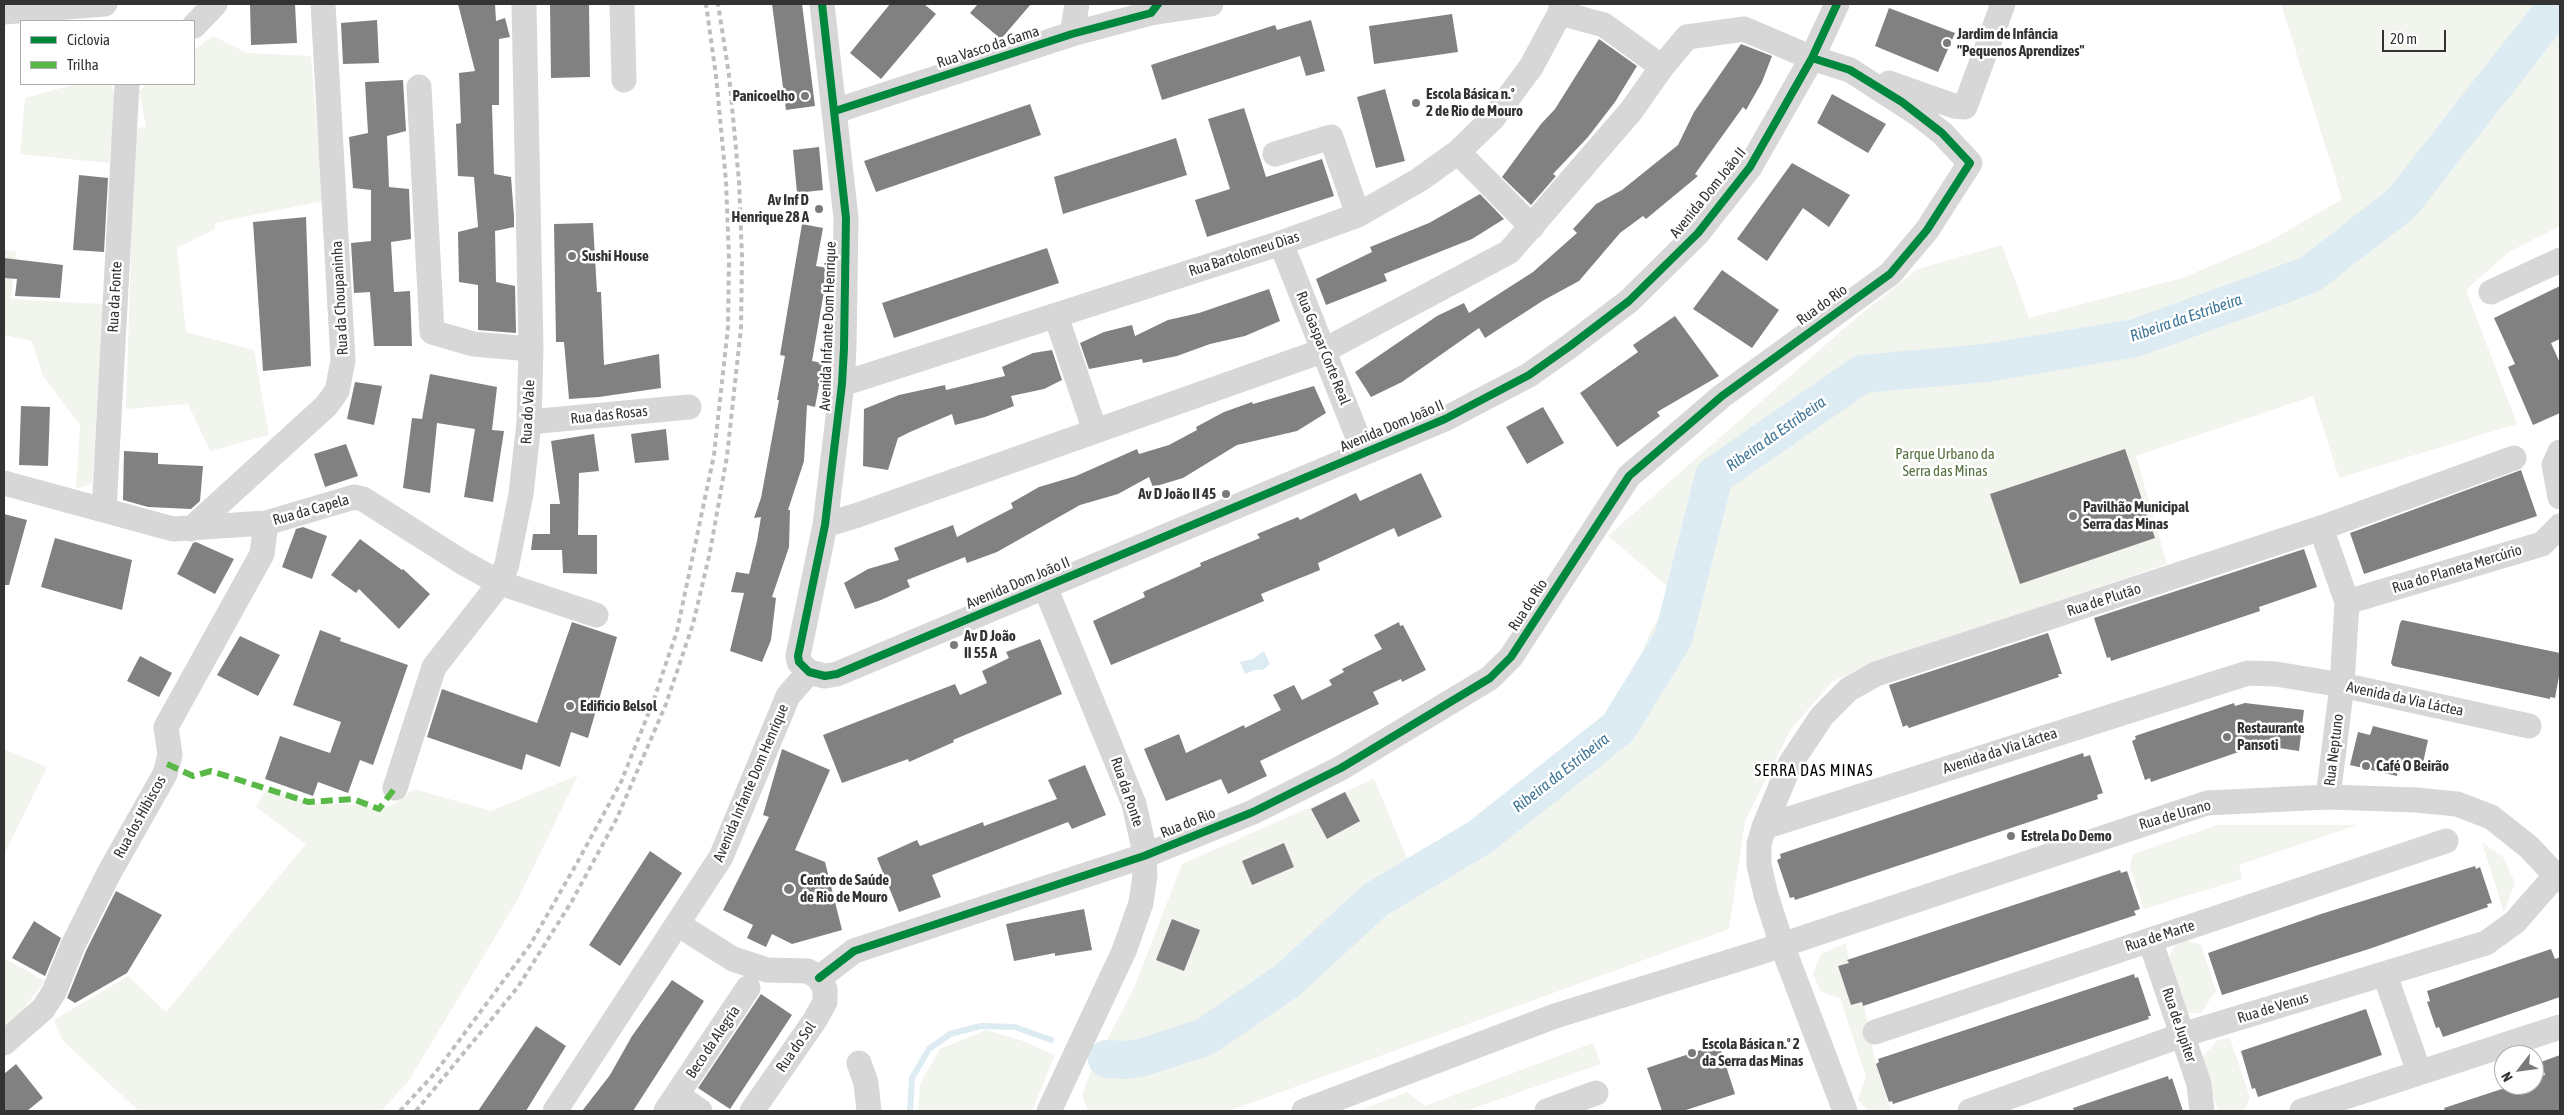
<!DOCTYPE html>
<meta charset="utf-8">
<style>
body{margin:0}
#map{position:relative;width:2564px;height:1115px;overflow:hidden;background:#fff;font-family:"Asap Condensed",sans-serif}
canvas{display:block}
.frame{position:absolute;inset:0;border:5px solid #333;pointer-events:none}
.legend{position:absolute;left:20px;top:20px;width:175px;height:65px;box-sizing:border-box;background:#fff;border:1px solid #adadad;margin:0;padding:6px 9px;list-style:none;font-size:15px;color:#333}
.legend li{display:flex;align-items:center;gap:10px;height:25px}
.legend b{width:25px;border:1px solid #adadad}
.north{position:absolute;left:2494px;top:1045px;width:50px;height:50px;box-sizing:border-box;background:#fff;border:1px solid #adadad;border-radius:50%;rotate:240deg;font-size:14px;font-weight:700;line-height:20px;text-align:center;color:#333}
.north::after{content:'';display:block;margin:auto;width:18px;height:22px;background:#7a7a7a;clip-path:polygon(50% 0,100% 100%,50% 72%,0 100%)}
.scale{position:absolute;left:2382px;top:30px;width:64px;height:22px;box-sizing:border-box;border:2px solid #333;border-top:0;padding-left:6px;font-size:15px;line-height:18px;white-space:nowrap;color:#333;-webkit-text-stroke:4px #fff;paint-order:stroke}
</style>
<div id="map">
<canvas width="2564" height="1115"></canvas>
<div class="frame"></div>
<ul class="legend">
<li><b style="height:6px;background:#00873e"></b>Ciclovia</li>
<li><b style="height:6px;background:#58b947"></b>Trilha</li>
</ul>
<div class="north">N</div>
<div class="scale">20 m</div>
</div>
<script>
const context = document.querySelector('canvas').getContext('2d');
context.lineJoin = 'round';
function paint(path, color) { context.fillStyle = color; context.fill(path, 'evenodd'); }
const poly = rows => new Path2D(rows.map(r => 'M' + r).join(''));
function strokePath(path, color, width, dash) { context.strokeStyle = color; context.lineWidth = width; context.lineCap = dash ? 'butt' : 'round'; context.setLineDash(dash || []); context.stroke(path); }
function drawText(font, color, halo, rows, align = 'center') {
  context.font = font + ' "Asap Condensed",sans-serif'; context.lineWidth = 5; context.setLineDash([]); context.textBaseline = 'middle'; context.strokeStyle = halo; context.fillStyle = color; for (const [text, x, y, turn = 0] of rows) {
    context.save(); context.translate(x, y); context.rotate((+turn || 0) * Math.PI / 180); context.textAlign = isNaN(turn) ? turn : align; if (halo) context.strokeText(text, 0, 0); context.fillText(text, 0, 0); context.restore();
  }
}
const green = poly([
 [2281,4,2560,4,2560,226,2509,252,2466,290,2517,424,2339,478,2313,396,2136,456,2167,564,1865,666,1832,682,1791,729,1745,821,1729,929,1229,1111,1088,1111,1082,1095,1091,1071,1134,988,1182,864,1374,779,1407,858,1523,793,1621,712,1650,632,1675,593,1608,536,1856,318,1918,269,2002,245,2029,318,2182,278,2270,241,2342,199],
 [213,36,247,53,311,56,323,201,215,223,215,229,177,248,186,332,254,350,269,435,210,451,188,404,126,409,135,128,146,127,139,91,148,84,194,84,194,50],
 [75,84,110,84,117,97,109,163,20,154,25,98],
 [4,250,16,251,11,299,103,304,92,484,76,488,80,425,43,376,32,341,4,335],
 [4,749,47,767,4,855],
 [578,775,518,899,408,1082,381,1111,139,1111,63,1041,54,1020,128,976,166,1012,306,844,256,807,266,789,314,803,391,806,414,789,491,811],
 [2217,825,2357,825,2239,865,2242,879,2144,909,2130,867,2133,854],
 [2482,842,2503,857,2515,883,2504,913],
 [2187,940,2201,945,2216,991,2201,1013,2184,1013,2167,962,2174,946],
 [1846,943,1849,963,1838,967,1851,1005,1863,1001,1876,1064,1891,1111,1868,1111,1858,1100,1866,1077,1840,998,1821,992,1813,974,1821,954],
 [4,958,45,981,11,1025,4,1031],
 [986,1030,1023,1041,1055,1055,1032,1111,918,1111,920,1084,940,1049],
 [2230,1038,2250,1098,2244,1111,2218,1111,2201,1058,2218,1040],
 [1593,1043,1601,1064,1465,1111,1358,1111,1407,1092,1425,1106]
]);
const water = poly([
 [1264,651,1270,664,1263,670,1255,670,1245,674,1240,662,1253,659]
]);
const stream = poly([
 [910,1111,912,1078,929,1049,950,1034,981,1026,1015,1027,1051,1040]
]);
const river = poly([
 [1107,1059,1125,1060,1144,1057,1205,1037,1288,980,1375,900,1480,837,1618,728,1673,639,1714,476,1862,374,1986,363,2135,338,2309,275,2401,204,2558,4]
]);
const building = poly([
 [250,4,295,4,297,43,251,45],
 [458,4,495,4,496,21,505,18,510,37,499,39,499,105,492,105,494,174,511,177,514,216,514,227,495,231,496,282,515,286,516,333,478,330,478,285,459,282,458,232,478,227,474,177,458,176,456,124,461,123,459,73,475,71],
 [550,4,589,4,590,77,551,78],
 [772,4,802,4,815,106,786,110],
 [890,4,924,4,936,14,881,79,850,53],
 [978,4,1031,4,1001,39,970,13],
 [1889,8,1955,33,1938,72,1875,46],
 [1452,14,1458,52,1374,64,1369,26],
 [377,20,379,63,343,64,341,23],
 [1311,20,1325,71,1306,76,1300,56,1162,100,1151,65,1275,25,1277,30],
 [1599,39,1637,66,1615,102,1588,137,1553,174,1556,176,1531,205,1502,177,1541,124,1555,109],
 [1741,44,1772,56,1762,82,1746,110,1743,107,1695,174,1698,176,1646,219,1643,216,1620,233,1579,281,1544,300,1485,338,1479,328,1402,382,1371,397,1355,372,1437,316,1464,303,1469,313,1533,272,1577,233,1573,229,1596,204,1622,190,1678,145,1694,112],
 [403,80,406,131,387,136,389,187,409,189,411,239,391,242,394,292,410,291,412,346,374,346,370,292,354,293,351,243,371,241,371,190,353,188,349,137,368,133,365,82],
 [1385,89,1405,161,1376,168,1357,97],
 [1832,94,1886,124,1868,153,1817,123],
 [1030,104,1041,135,876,192,864,161],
 [1244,108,1266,177,1322,159,1334,196,1207,237,1195,200,1230,189,1208,119],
 [1176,138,1187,175,1063,214,1054,177],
 [819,147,823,190,797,193,793,150],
 [1792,163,1850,195,1829,227,1803,208,1767,261,1737,239],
 [79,175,108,178,104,252,73,250],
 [1480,194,1504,219,1472,239,1384,274,1387,281,1326,305,1316,279,1372,252,1370,247,1429,223],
 [306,217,311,366,263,371,253,222],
 [593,223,597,292,601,292,604,365,659,354,661,388,599,397,569,399,564,342,556,342,554,224],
 [802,224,823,228,816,266,828,268,812,361,823,363,815,407,807,405,804,461,788,510,790,510,789,547,772,597,776,598,771,640,762,662,730,651,744,593,731,592,736,572,749,574,757,541,761,517,754,518,761,498,779,400,777,400,785,356,780,355],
 [1047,248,1059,283,894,338,882,303],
 [4,258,63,265,60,298,15,296,17,279,4,278],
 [1722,270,1779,310,1752,348,1693,309],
 [2560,286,2560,339,2551,343,2560,363,2560,413,2533,425,2508,367,2515,364,2494,318],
 [1269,289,1280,321,1245,336,1210,344,1177,356,1143,363,1142,359,1089,369,1080,343,1104,332,1132,325,1135,336,1168,320,1199,313],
 [1675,316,1719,376,1657,412,1660,416,1617,447,1580,393,1638,352,1633,345],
 [1052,350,1062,380,1044,389,1011,396,1014,406,985,417,955,425,952,414,910,432,898,438,888,470,863,466,864,409,899,395,945,385,946,390,1005,376,1002,367,1033,353],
 [430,374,497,387,492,430,504,431,493,502,464,497,475,429,437,423,430,493,403,488,412,418,422,419],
 [355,382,382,386,374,425,347,419],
 [1314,386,1326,413,1297,431,1237,445,1183,478,1153,487,1149,477,1118,494,1080,505,997,552,967,563,965,557,907,580,910,587,881,600,855,609,844,583,868,569,899,560,894,548,953,525,957,537,1013,508,1011,503,1039,487,1076,476,1137,449,1139,454,1169,445,1197,430,1196,427,1224,412,1252,402,1253,404],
 [21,406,50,407,48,466,19,465],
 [1543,407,1564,443,1527,464,1506,427],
 [666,429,669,460,635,463,631,434],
 [594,434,599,471,579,473,578,535,597,535,597,574,563,573,562,550,531,550,533,534,550,534,550,504,560,504,551,441],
 [346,444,358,476,325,487,314,454],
 [2125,449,2155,538,2020,584,1990,494],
 [124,451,158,453,158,464,203,466,200,501,191,509,148,507,123,500],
 [2521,470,2537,516,2364,574,2350,533],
 [1421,473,1442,517,1398,537,1394,528,1318,563,1320,570,1261,594,1264,601,1111,665,1093,621,1145,597,1143,592,1201,566,1200,563,1260,538,1257,534,1298,517,1300,520,1356,493,1360,501],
 [4,514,27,520,9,585,4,585],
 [303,527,327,536,312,579,282,567,296,529],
 [55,538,132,560,122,610,41,587],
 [360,539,402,570,403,569,430,594,399,629,359,589,356,593,331,575],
 [196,542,234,559,215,594,177,574,193,543],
 [2304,549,2317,587,2259,607,2260,611,2111,661,2110,657,2107,658,2094,618],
 [2402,620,2560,653,2560,671,2555,698,2550,697,2550,699,2393,666,2391,663,2400,623],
 [572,622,617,637,588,738,571,732,560,767,526,754,522,770,427,737,442,689,537,723],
 [1399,622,1400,626,1403,625,1426,670,1402,682,1401,679,1373,692,1379,704,1260,761,1267,776,1228,794,1221,779,1166,801,1144,749,1179,734,1186,753,1244,725,1245,728,1281,710,1273,695,1294,685,1302,700,1332,685,1329,680,1344,672,1342,669,1382,649,1374,635],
 [320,630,341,638,340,641,408,665,373,765,360,760,348,793,318,782,313,796,265,779,280,736,330,753,341,722,293,705],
 [2048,633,2062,674,2058,674,2059,677,1909,728,1907,725,1903,727,1889,685],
 [240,636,280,655,258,696,217,675],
 [1040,639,1062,694,953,740,954,742,909,762,908,759,842,783,823,735,955,684,960,695,987,683,982,671,1009,658,1006,652],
 [140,656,172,673,159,697,127,681],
 [2234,703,2235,706,2245,703,2304,710,2299,751,2259,745,2151,782,2150,778,2145,780,2132,741,2136,739,2135,736],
 [2373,726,2428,740,2421,772,2405,768,2405,771,2398,770,2397,776,2350,765,2358,732,2370,735],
 [782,749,830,770,795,850,825,862,842,930,792,944,772,934,766,947,747,938,753,925,723,910,769,817,763,815],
 [2083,753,2084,757,2090,755,2103,793,2097,795,2098,799,1795,900,1794,897,1790,898,1777,860,1781,858,1780,854],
 [1085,765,1106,815,1072,829,1068,822,932,875,941,897,899,912,877,858,917,840,920,846,983,822,984,826,1057,799,1048,780],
 [1345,792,1360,821,1327,839,1311,809],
 [1284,843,1294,867,1252,885,1242,861],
 [650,851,682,873,620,966,589,945],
 [2475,866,2476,869,2480,867,2492,903,2487,904,2488,907,2369,949,2222,995,2208,953,2321,914],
 [2120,870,2121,873,2127,871,2140,909,2134,911,2136,915,1863,1006,1862,1002,1851,1005,1838,966,1849,963,1847,960],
 [116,891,162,915,127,973,75,1003,67,998,86,951],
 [1084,909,1092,950,1055,956,1055,953,1014,961,1006,924],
 [1172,919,1200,930,1184,971,1156,960],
 [34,921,61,938,45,976,12,958],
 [2551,949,2555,959,2560,957,2560,997,2443,1037,2439,1027,2436,1028,2427,1002,2430,1001,2427,991],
 [2134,974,2135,978,2138,977,2151,1016,2148,1016,2149,1019,1893,1104,1892,1101,1889,1102,1876,1064,1879,1062,1878,1059],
 [672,980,704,1001,633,1111,582,1111,610,1075,632,1036],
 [761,994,792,1015,730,1109,698,1088],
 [2366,1009,2382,1055,2258,1097,2255,1088,2252,1089,2241,1051],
 [536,1026,566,1046,526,1111,478,1111],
 [1719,1044,1735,1094,1683,1111,1662,1111,1647,1068],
 [2560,1055,2560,1111,2445,1111,2444,1108,2514,1085,2538,1085,2536,1078,2545,1075,2541,1062],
 [16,1064,43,1098,27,1111,4,1111,4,1074],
 [2168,1076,2169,1080,2172,1078,2183,1111,2074,1111,2073,1108]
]);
const minor = poly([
 [622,4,624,80],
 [822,4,846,218,844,348,842,384,825,525,798,656,799,662,809,672,825,676,837,674,1445,419,1529,375,1570,346,1629,301,1698,233,1750,167,1812,58,1837,4],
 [4,12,105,4],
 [1560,13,1604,25,1662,67],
 [194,26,215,4],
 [1072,34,1077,4],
 [1889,83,1954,106,1965,107,2003,4],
 [419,87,432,332,473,344,531,349],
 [835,111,1072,34,1151,13,1211,4],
 [1458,152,1532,227],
 [1275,154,1331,137,1358,215],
 [1281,243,1364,453],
 [2491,292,2560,260],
 [1056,316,1095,431],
 [842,384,1281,243,1358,215,1419,180,1458,152,1493,118,1531,67,1560,13,1562,4],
 [529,422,689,407],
 [2560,452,2554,465,2560,497],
 [4,483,173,529,266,523,354,497,363,499,462,562,500,583,596,615],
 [104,510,127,84],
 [2321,528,2347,602,2342,685,2328,797],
 [191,529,326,406,337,391,343,361,323,4],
 [1045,587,1134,804,1143,844,1145,875,1141,903,1124,951,1049,1111],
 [2347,602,2542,544,2560,526],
 [395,788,434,667,500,583,507,564,521,494,529,422,531,349,524,4],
 [1764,827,1790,764,1822,716,1849,689,1876,674,2321,528,2514,458],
 [679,925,733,959,767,970,808,971,819,978,825,989,825,1002,815,1020,752,1111],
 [2150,940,2199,1084,2202,1111],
 [2385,975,2419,1072],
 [819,978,854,951,1144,856,1253,812,1341,768,1490,678,1511,657,1629,476,1722,396,1890,274,1927,230,1970,163,1942,133,1918,114,1850,70,1812,58,1744,29,1687,37,1662,67,1631,111,1509,252,1325,350,858,515,825,525],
 [1875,1032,2446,841],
 [4,1043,43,1009,54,992,73,945,109,873,165,774,170,755,166,727,262,554,266,523],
 [859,1063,866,1083,869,1111],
 [677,1095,700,1111],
 [555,1111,721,857,788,696,809,672],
 [666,1111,748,988],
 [1304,1111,1555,1016,1761,952,2207,803,2328,797,2416,800,2457,804,2491,817,2529,847,2560,880],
 [1547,1111,1596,1093],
 [1845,1111,1782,945,1766,895,1759,865,1759,844,1764,827,2248,673,2276,674,2342,685,2529,726],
 [1970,1111,2182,1035,2486,943,2515,922,2556,875],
 [2302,1111,2560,1027]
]);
const rail = poly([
 [400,1111,435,1073,530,945,577,863,621,782,653,702,677,631,714,455,728,327,729,258,726,181,716,76,706,4],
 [416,1111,518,987,572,901,617,818,666,704,693,624,710,552,727,456,741,328,742,257,739,181,729,75,718,4]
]);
const quiet = poly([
 [167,764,193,776,211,771,308,802,353,799,379,809,395,788]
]);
const cycleway = poly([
 [822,4,846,218,844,348,842,384,825,525,798,656,799,662,809,672,825,676,837,674,1445,419,1529,375,1570,346,1629,301,1698,233,1750,167,1812,58,1837,4],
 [835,111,1072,34,1151,13,1158,4],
 [819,978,854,951,1144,856,1253,812,1341,768,1490,678,1511,657,1629,476,1722,396,1890,274,1927,230,1970,163,1942,133,1902,102,1850,70,1812,58]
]);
const markers = [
 [1947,43,5,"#7a7a7a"],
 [805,96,5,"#7a7a7a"],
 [1416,103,5,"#7a7a7a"],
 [819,209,5,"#7a7a7a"],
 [572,256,5,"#7a7a7a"],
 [1226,494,5,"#7a7a7a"],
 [2073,516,5,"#7a7a7a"],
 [954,645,5,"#7a7a7a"],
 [570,706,5,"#7a7a7a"],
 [2227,737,5,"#7a7a7a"],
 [2366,766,5,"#7a7a7a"],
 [2011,836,5,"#7a7a7a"],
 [789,889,6,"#7a7a7a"],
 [1692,1053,5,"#7a7a7a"]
];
const poiNames = [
 ["Jardim de Infância",1957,34],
 ["\"Pequenos Aprendizes\"",1957,51],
 ["Escola Básica n.º",1426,94],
 ["2 de Rio de Mouro",1426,111],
 ["Panicoelho",795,96,"right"],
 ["Av Inf D",809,200,"right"],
 ["Henrique 28 A",809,217,"right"],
 ["Sushi House",582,256],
 ["Av D João II 45",1216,494,"right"],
 ["Pavilhão Municipal",2083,507],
 ["Serra das Minas",2083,524],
 ["Av D João",964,636],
 ["II 55 A",964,653],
 ["Edificio Belsol",580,706],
 ["Restaurante",2237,728],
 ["Pansoti",2237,745],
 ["Café O Beirão",2376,766],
 ["Estrela Do Demo",2021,836],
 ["Centro de Saúde",800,880],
 ["de Rio de Mouro",800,897],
 ["Escola Básica n.º 2",1702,1044],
 ["da Serra das Minas",1702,1061]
];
const streetNames = [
 ["Rua Vasco da Gama",988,47,-18],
 ["Avenida Dom João II",1708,193,-51],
 ["Rua Bartolomeu Dias",1244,254,-18],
 ["Rua da Fonte",115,297,-87],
 ["Rua da Choupaninha",340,298,-93],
 ["Rua do Rio",1822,305,-36],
 ["Avenida Infante Dom Henrique",828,326,-88],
 ["Rua Gaspar Corte Real",1323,348,68],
 ["Rua do Vale",528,412,-87],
 ["Rua das Rosas",609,415,-6],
 ["Avenida Dom João II",1392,426,-23],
 ["Rua da Capela",311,510,-16],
 ["Rua do Planeta Mercúrio",2457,569,-17],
 ["Avenida Dom João II",1018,583,-23],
 ["Rua de Plutão",2104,600,-18],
 ["Rua do Rio",1528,605,-57],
 ["Avenida da Via Láctea",2405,699,12],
 ["Rua Neptuno",2334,750,-83],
 ["Avenida da Via Láctea",2000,751,-18],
 ["Avenida Infante Dom Henrique",751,783,-67],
 ["Rua da Ponte",1127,792,71],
 ["Rua de Urano",2175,815,-16],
 ["Rua dos Hibiscos",140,817,-61],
 ["Rua do Rio",1188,823,-22],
 ["Rua de Marte",2160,936,-18],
 ["Rua de Venus",2273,1008,-17],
 ["Rua de Jupiter",2179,1025,71],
 ["Beco da Alegria",713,1042,-56],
 ["Rua do Sol",796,1047,-55]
];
const parkNames = [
 ["Parque Urbano da",1945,454],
 ["Serra das Minas",1945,471]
];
const waterNames = [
 ["Ribeira da Estribeira",2186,318,-19],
 ["Ribeira da Estribeira",1776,434,-35],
 ["Ribeira da Estribeira",1561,773,-38]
];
const neighbourhoodNames = [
 ["SERRA DAS MINAS",1814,771]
];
paint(green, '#f1f5ed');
paint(water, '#ddebf3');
strokePath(stream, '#ddebf3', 6);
strokePath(river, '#ddebf3', 38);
paint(building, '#818181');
strokePath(minor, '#d7d7d7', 25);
strokePath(rail, '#bebebe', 4, [5, 4]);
strokePath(quiet, '#58b947', 6, [12, 6]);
strokePath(cycleway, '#00873e', 8);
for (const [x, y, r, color] of markers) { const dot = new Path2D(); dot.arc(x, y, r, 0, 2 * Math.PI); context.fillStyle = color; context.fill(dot); strokePath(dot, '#fff', 2); }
drawText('bold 15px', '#333', '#fff', poiNames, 'left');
drawText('15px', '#333', '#fff', streetNames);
drawText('15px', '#56703f', '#fff', parkNames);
drawText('italic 16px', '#3f7597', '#fff', waterNames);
context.letterSpacing = '1px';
drawText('16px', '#000', '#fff', neighbourhoodNames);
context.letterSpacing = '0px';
</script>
